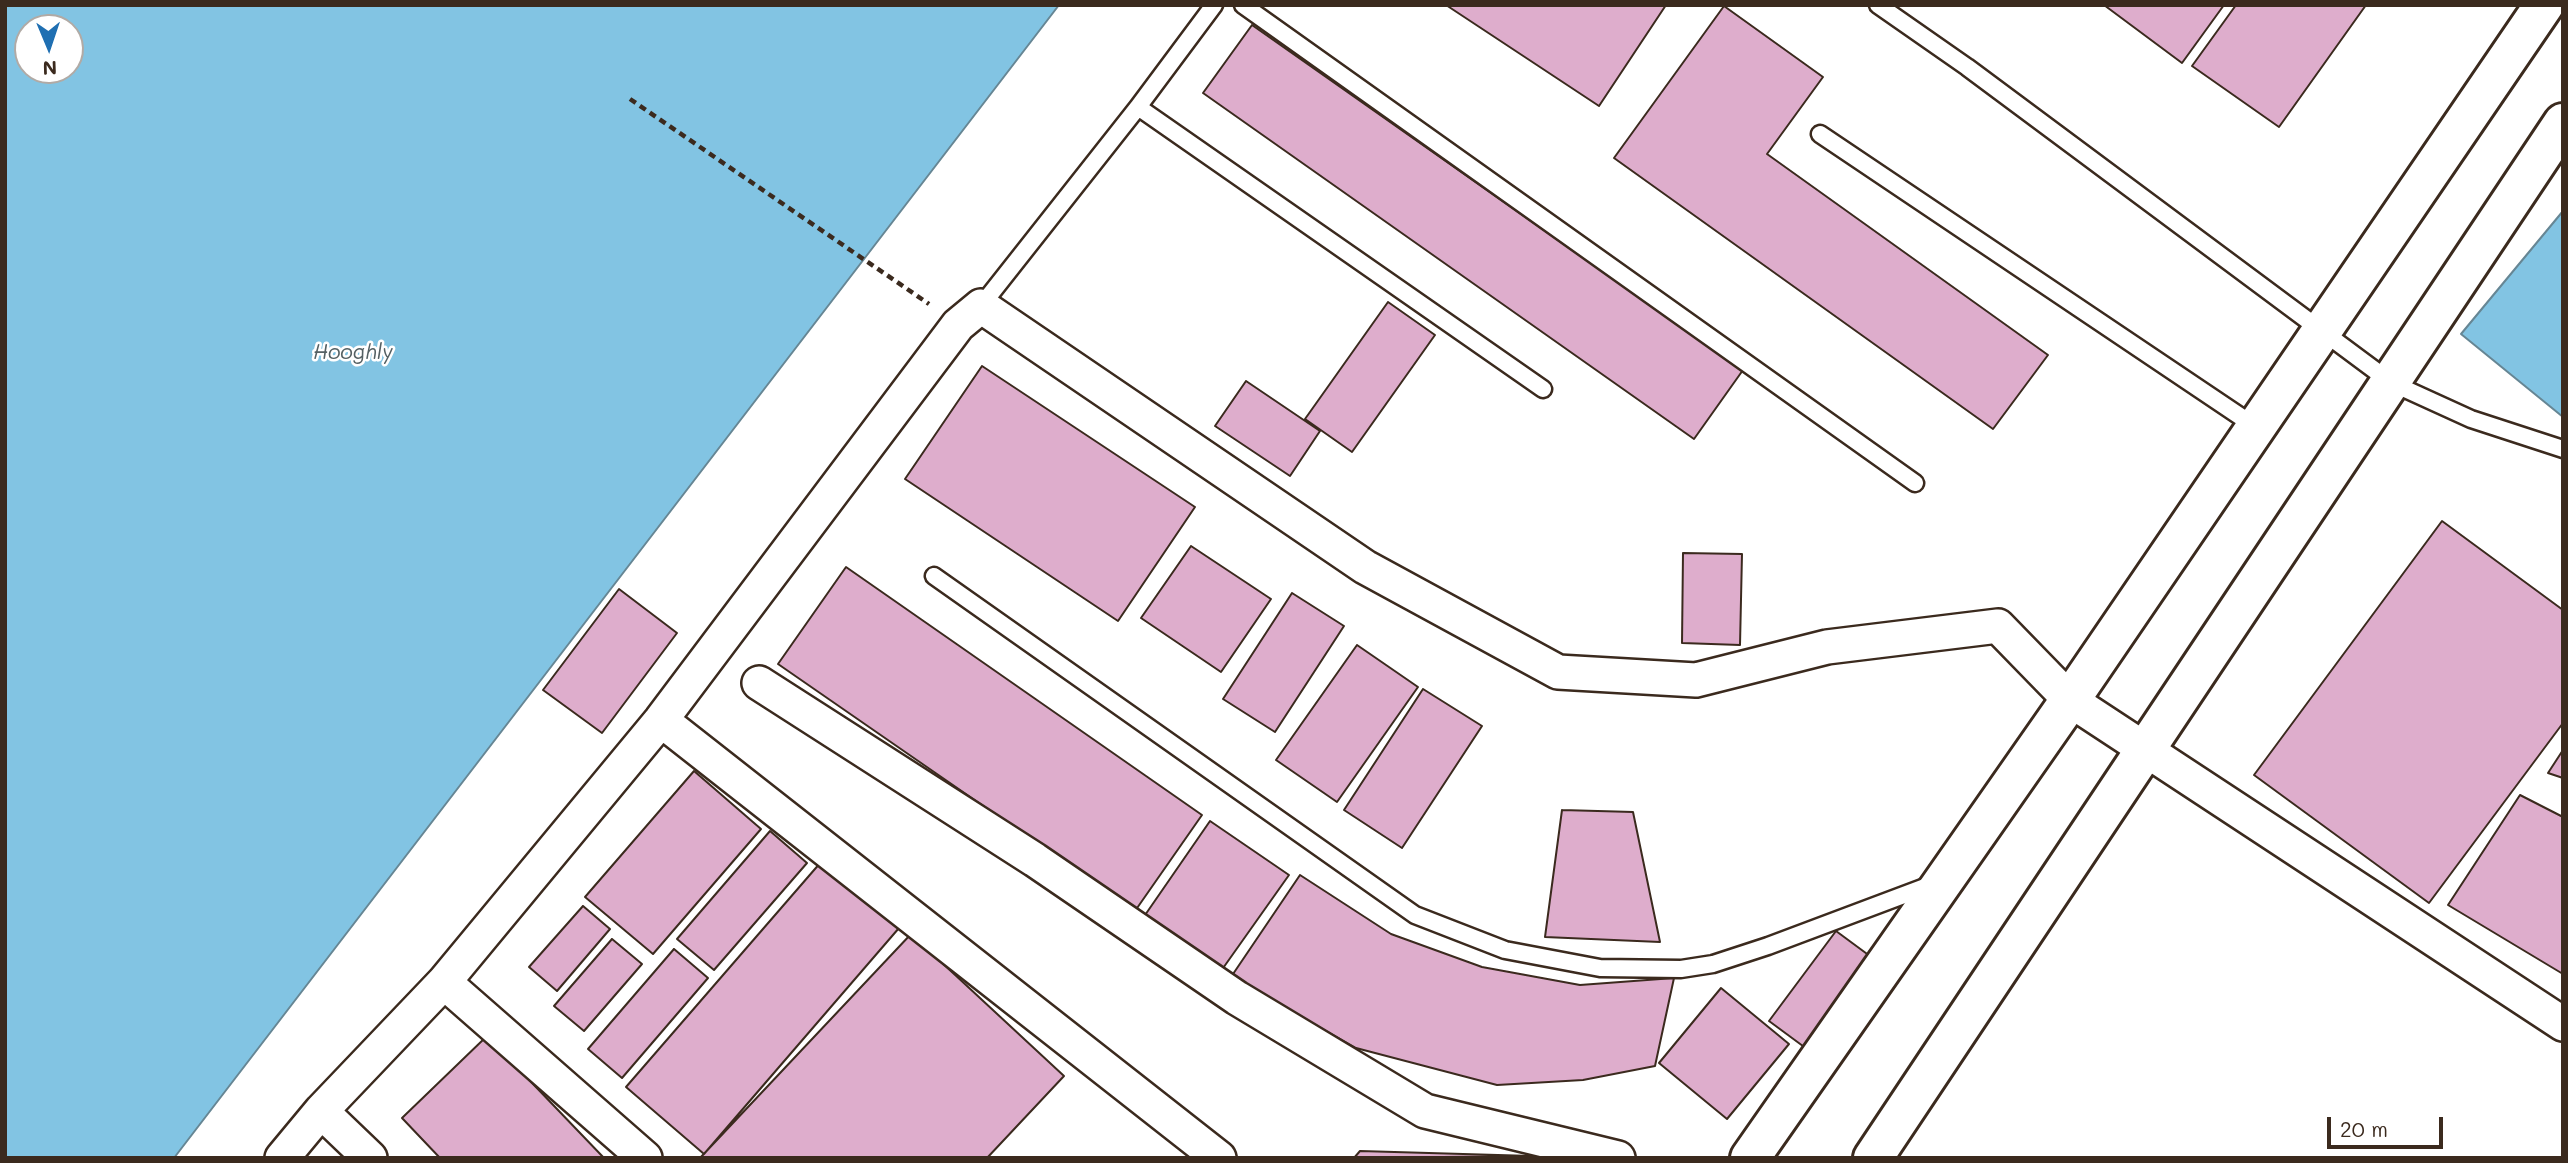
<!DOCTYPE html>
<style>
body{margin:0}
#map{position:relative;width:2568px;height:1163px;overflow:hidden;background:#fff;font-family:Mali,sans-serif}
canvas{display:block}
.frame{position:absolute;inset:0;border:7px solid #3b2a1e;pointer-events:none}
.north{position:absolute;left:14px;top:14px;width:70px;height:70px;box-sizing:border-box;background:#fff;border:2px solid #b1aaa5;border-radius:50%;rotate:178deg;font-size:19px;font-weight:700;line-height:28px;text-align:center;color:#3b2a1e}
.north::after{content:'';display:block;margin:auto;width:24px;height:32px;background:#1f6fb2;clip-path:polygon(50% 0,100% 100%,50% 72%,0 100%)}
.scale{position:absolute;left:2327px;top:1117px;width:116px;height:32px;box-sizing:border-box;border:4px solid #3b2a1e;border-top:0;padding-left:9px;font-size:21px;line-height:24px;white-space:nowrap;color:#3b2a1e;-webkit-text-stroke:5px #fff;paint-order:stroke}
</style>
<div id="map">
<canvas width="2568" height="1163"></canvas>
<div class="frame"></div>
<div class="north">N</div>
<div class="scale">20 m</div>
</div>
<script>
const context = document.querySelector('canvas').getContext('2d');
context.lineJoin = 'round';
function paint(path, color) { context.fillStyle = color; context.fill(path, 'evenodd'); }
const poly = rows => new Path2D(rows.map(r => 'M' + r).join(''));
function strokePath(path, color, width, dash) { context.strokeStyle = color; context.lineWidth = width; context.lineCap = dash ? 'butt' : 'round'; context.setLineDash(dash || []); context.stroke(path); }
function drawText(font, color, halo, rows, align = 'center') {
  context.font = font + ' Mali,sans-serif'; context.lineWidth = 5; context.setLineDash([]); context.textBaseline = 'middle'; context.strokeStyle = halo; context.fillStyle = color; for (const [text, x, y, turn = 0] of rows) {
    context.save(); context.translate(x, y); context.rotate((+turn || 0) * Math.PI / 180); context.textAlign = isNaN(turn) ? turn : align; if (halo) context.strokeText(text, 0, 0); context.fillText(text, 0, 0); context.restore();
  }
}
const water = poly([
 [5,5,1059,5,174,1158,5,1158,5,5],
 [28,28,70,28,70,70,28,70,28,28],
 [2563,211,2563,417,2461,334,2563,211]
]);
const building = poly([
 [1446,5,1666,5,1599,106,1446,5],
 [2104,5,2224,5,2182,63,2104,5],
 [2236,5,2366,5,2279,127,2192,66,2236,5],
 [1724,6,1823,77,1767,154,2048,355,1993,429,1614,158,1724,6],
 [1252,25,1743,370,1694,439,1203,93,1252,25],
 [1388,302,1435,335,1352,452,1305,419,1388,302],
 [982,366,1195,507,1118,621,905,479,982,366],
 [1246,381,1320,431,1290,476,1215,426,1246,381],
 [2442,521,2563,610,2563,723,2429,903,2254,775,2442,521],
 [1191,546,1271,599,1221,672,1141,618,1191,546],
 [1683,553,1742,554,1740,645,1682,643,1683,553],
 [846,567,1202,815,1135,911,778,664,846,567],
 [619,589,677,633,602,733,543,690,619,589],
 [1292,593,1344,626,1275,732,1223,699,1292,593],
 [1357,645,1418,687,1337,802,1276,760,1357,645],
 [1423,689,1482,726,1402,848,1344,810,1423,689],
 [2563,750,2563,778,2548,773,2563,750],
 [694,771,761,829,653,954,585,897,694,771],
 [2520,795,2563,817,2563,974,2448,905,2520,795],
 [1562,810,1633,812,1660,942,1545,937,1562,810],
 [1210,821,1289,875,1221,971,1143,918,1210,821],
 [770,831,807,863,714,970,677,939,770,831],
 [821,862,899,928,704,1154,626,1087,821,862],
 [1300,875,1391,934,1482,967,1580,985,1674,978,1655,1066,1583,1080,1497,1085,1356,1048,1231,977,1300,875],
 [583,906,610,929,557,991,529,967,583,906],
 [1836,931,1878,962,1811,1052,1769,1021,1836,931],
 [911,934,1064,1076,987,1158,700,1158,911,934],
 [612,939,642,964,584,1031,554,1006,612,939],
 [674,949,708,978,622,1078,588,1049,674,949],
 [1721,988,1789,1044,1727,1119,1659,1063,1721,988],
 [487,1036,604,1158,440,1158,402,1118,487,1036],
 [1360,1151,1532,1156,1354,1158,1360,1151]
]);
const path = poly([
 [630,99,929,304]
]);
const service = poly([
 [1243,5,1915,483],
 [1878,5,1967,67,2392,383,2471,419,2563,449],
 [1138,107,1214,5],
 [1820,134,2256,427],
 [981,306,1138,107,1543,389],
 [934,576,1415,915,1505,950,1600,968,1681,969,1713,964,1768,946,1933,884]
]);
const minor = poly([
 [759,683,1035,860,1237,998,1425,1111,1618,1158],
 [661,720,1219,1158],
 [444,982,645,1158],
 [321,1111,370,1158],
 [282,1158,321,1111,444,982,661,720,958,325,981,306,1365,567,1558,672,1696,680,1827,647,1998,626,2070,700,2563,1024]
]);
const secondary = poly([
 [1750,1158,2070,700,2544,5],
 [1873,1158,2563,123]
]);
const waterNames = [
 ["Hooghly",353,353]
];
paint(water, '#82c4e3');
strokePath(water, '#668694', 2);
paint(building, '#deadcc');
strokePath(building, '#3b2a1e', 2);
strokePath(service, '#3b2a1e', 21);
strokePath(minor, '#3b2a1e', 38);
strokePath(secondary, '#3b2a1e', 44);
strokePath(path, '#3b2a1e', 4.5, [7, 5]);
strokePath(service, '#fff', 16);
strokePath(minor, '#fff', 33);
strokePath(secondary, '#fff', 38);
drawText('italic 21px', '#546063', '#fff', waterNames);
</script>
